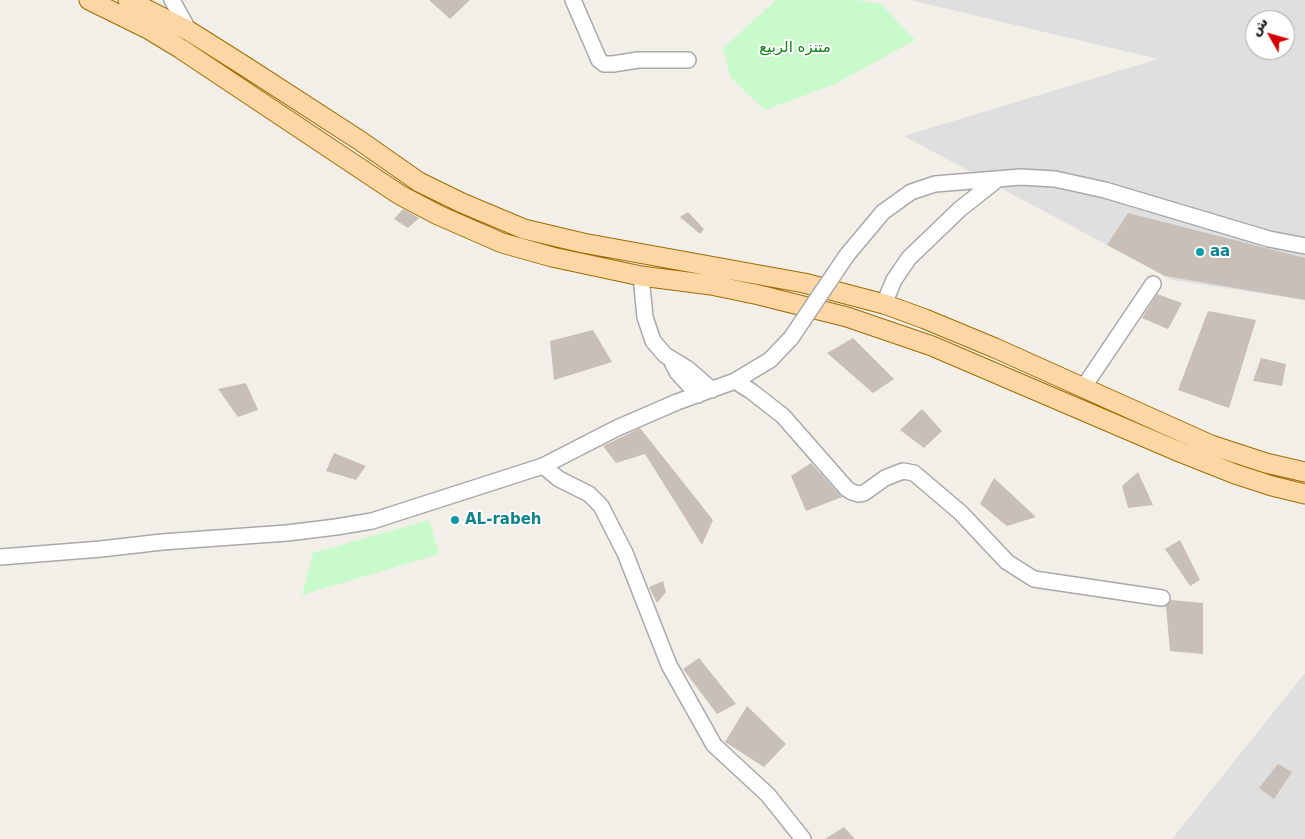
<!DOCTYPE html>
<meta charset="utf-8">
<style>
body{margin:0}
#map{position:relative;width:1305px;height:839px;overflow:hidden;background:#f2efe9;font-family:"DejaVu Sans",Vazirmatn,sans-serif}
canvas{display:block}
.north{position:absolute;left:1245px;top:10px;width:50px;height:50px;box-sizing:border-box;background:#fff;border:1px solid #a7a7a7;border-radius:50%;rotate:308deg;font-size:14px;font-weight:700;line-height:20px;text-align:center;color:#222}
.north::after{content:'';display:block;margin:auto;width:18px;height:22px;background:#d40000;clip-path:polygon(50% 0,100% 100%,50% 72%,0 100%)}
</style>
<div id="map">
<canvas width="1305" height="839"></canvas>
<div class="north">ش</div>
</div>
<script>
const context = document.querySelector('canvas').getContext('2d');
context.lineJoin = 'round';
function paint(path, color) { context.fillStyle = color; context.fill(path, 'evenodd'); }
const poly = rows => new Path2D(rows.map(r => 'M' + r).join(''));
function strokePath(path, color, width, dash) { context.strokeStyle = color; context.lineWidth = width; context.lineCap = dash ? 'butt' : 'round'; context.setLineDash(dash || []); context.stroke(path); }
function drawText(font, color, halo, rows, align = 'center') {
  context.font = font + ' "DejaVu Sans",Vazirmatn,sans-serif'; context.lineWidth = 4; context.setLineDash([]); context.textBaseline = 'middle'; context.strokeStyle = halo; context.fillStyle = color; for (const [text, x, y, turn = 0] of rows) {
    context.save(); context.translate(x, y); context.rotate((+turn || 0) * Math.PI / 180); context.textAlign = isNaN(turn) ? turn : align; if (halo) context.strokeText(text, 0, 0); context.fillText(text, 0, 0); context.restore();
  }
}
const residential = poly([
 [910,0,1305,0,1305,300,1172,280,904,136,1158,59],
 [1255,20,1285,20,1285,50,1255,50],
 [1305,673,1305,839,1172,839]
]);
const park = poly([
 [776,0,856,0,881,4,915,40,835,84,765,110,731,78,723,48],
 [429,520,439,554,302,595,313,553]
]);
const building = poly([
 [429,0,470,0,450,19],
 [403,209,419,218,408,228,394,219],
 [688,212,704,229,700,234,680,217],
 [1128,213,1305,258,1305,300,1165,276,1107,245],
 [1157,294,1182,303,1168,329,1142,318],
 [1208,311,1256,320,1229,408,1178,390],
 [593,330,612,362,554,380,550,341],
 [853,338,894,379,873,393,827,353],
 [1261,358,1286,364,1282,386,1253,381],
 [246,383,258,410,238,417,218,389],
 [922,409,942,431,924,448,900,430],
 [640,428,713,520,702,545,645,454,616,463,603,446],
 [334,453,366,466,356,480,326,471],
 [811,463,842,497,806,511,791,476],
 [1138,472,1153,505,1128,508,1122,486],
 [994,478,1036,517,1007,526,980,504],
 [1180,540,1200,580,1190,586,1165,549],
 [663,581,666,592,657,603,649,587],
 [1171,600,1203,603,1203,654,1170,651,1166,606],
 [699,658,736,704,717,714,683,669],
 [747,706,786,744,764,767,725,742],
 [1278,764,1292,772,1274,799,1259,788],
 [844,827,855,839,825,839]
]);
const minor = poly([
 [172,0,189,31],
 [573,0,599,60,604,64,613,64,638,60,688,60],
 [847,255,883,212,911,192,935,184,1021,177,1055,179,1105,190,1269,239,1305,246],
 [641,276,645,317,653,341,665,355,688,369,712,390],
 [884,304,894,280,909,258,960,209,998,179],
 [672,362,677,372,698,395],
 [735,381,751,391,783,416,847,489,852,492,858,494,864,493,885,478,903,471,914,473,961,513,1007,562,1034,579,1162,598],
 [1083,388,1153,284],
 [543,466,559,479,589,494,601,506,625,553,669,665,714,745,768,795,803,839],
 [0,557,101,549,162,542,287,533,336,527,372,521,543,466,617,428,677,402,735,381,770,360,791,338]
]);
const major = poly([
 [89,0,148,29,181,49,400,195,438,215,502,243,552,257,641,276,711,285,759,295,847,317,932,346,1182,453,1235,474,1272,486,1305,494],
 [128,0,189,31,243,65,359,140,419,182,462,203,524,229,583,243,804,283,884,304,925,319,995,348,1211,445,1266,463,1305,472]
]);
const minorBridge = poly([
 [791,338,847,255]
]);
const markers = [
 [1200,252,5,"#0f9aa8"],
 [455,520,5,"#0f9aa8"]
];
const parkNames = [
 ["متنزه الربيع",795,48]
];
const cultureNames = [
 ["aa",1210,252],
 ["AL-rabeh",465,520]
];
paint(residential, '#e0dfdf');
paint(park, '#c8facc');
paint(building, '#c7bfb8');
strokePath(minor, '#a9a9a9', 18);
strokePath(major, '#a06b00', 21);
strokePath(minor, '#fff', 15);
strokePath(major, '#fcd6a4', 19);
strokePath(minorBridge, '#a9a9a9', 18, []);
strokePath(minorBridge, '#fff', 15);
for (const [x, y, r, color] of markers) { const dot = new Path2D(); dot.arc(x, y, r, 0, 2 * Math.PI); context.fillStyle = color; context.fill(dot); strokePath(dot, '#fff', 2); }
drawText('15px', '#0c8416', '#fff', parkNames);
drawText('bold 15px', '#0d838f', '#fff', cultureNames, 'left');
</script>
